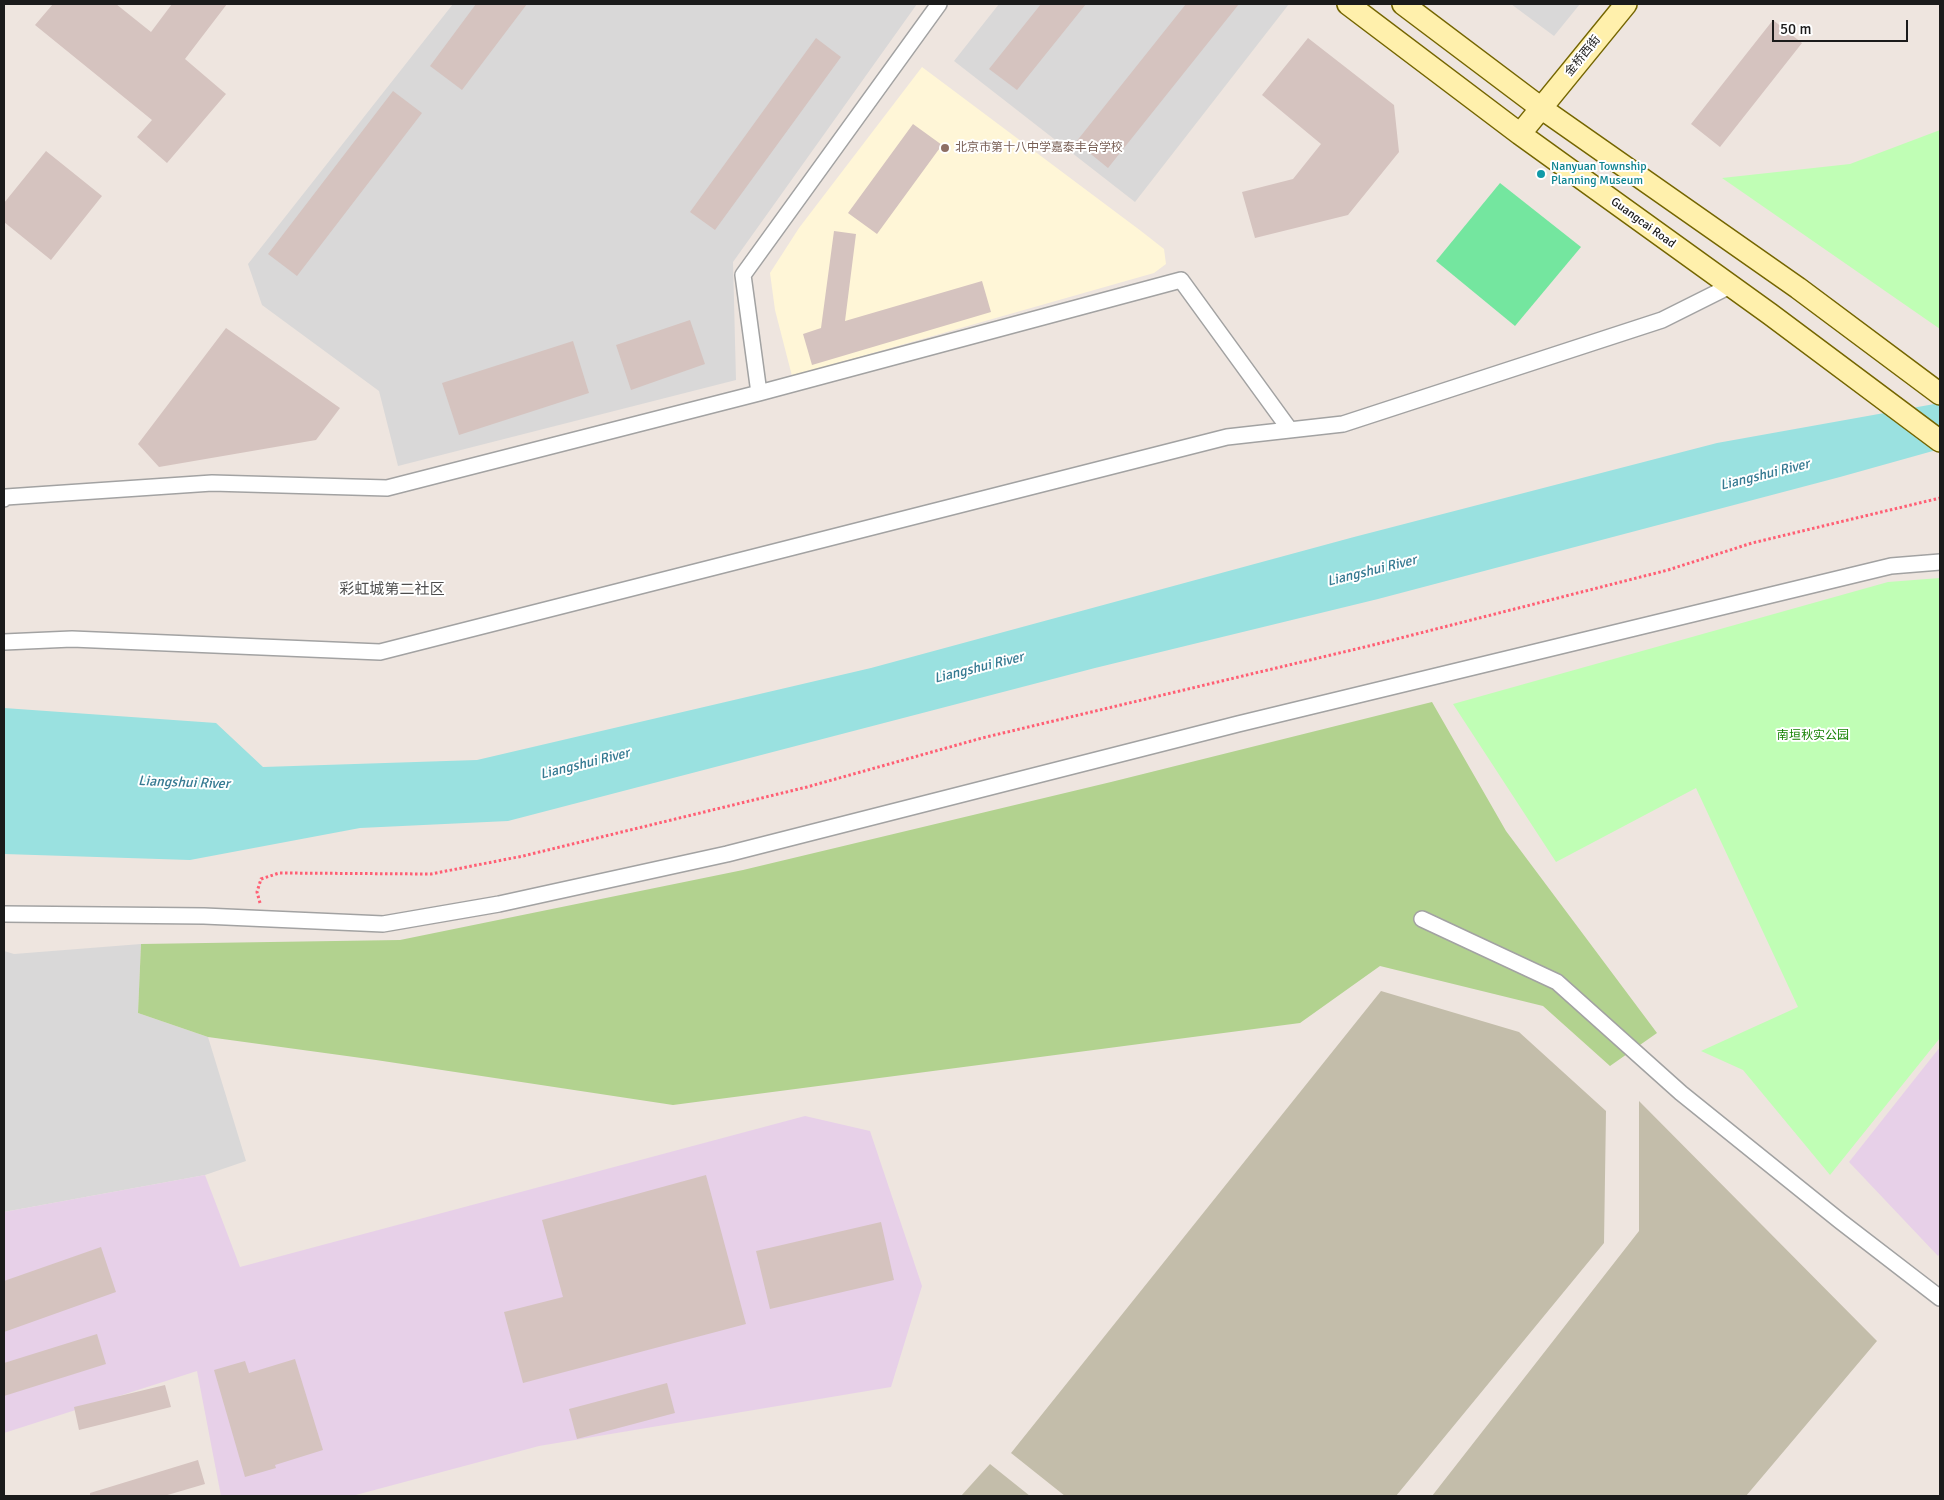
<!DOCTYPE html>
<meta charset="utf-8">
<style>
body{margin:0}
#map{position:relative;width:1944px;height:1500px;overflow:hidden;background:#eee5df;font-family:Signika,sans-serif}
canvas{display:block}
.frame{position:absolute;inset:0;border:5px solid #1b1b1b;pointer-events:none}
.scale{position:absolute;left:1772px;top:20px;width:136px;height:22px;box-sizing:border-box;border:2px solid #1b1b1b;border-top:0;padding-left:6px;font-size:15px;line-height:18px;white-space:nowrap;color:#1b1b1b;-webkit-text-stroke:4px #fff;paint-order:stroke}
</style>
<div id="map">
<canvas width="1944" height="1500"></canvas>
<div class="frame"></div>
<div class="scale">50 m</div>
</div>
<script>
const context = document.querySelector('canvas').getContext('2d');
context.lineJoin = 'round';
function paint(path, color) { context.fillStyle = color; context.fill(path, 'evenodd'); }
const poly = rows => new Path2D(rows.map(r => 'M' + r).join(''));
function strokePath(path, color, width, dash) { context.strokeStyle = color; context.lineWidth = width; context.lineCap = dash ? 'butt' : 'round'; context.setLineDash(dash || []); context.stroke(path); }
function drawText(font, color, halo, rows, align = 'center') {
  context.font = font + ' Signika,"Noto Sans SC",sans-serif'; context.lineWidth = 4; context.setLineDash([]); context.textBaseline = 'middle'; context.strokeStyle = halo; context.fillStyle = color; for (const [text, x, y, turn = 0] of rows) {
    context.save(); context.translate(x, y); context.rotate((+turn || 0) * Math.PI / 180); context.textAlign = isNaN(turn) ? turn : align; if (halo) context.strokeText(text, 0, 0); context.fillText(text, 0, 0); context.restore();
  }
}
const residential = poly([
 [453,4,917,4,733,262,736,380,398,466,379,391,262,305,248,264],
 [999,4,1289,4,1135,202,954,61],
 [1511,4,1580,4,1554,36],
 [141,944,138,1013,208,1037,246,1161,205,1175,4,1212,4,951,14,954]
]);
const industrial = poly([
 [1940,1047,1940,1253,1938,1256,1849,1162],
 [805,1116,870,1131,922,1286,891,1387,539,1446,352,1496,221,1496,197,1371,4,1433,4,1212,205,1175,240,1267]
]);
const education = poly([
 [922,67,1141,231,1164,249,1166,264,1154,273,792,376,775,310,770,273,799,228]
]);
const construction = poly([
 [1381,991,1519,1032,1606,1111,1604,1243,1396,1496,1065,1496,1011,1453],
 [1639,1101,1877,1341,1746,1496,1432,1496,1639,1231],
 [990,1464,1030,1496,961,1496]
]);
const forest = poly([
 [1432,702,1506,831,1657,1033,1610,1066,1543,1006,1380,966,1300,1023,673,1105,376,1060,208,1037,138,1013,141,944,400,940,743,870,1111,782]
]);
const park = poly([
 [1940,130,1940,329,1722,178,1850,164],
 [1940,578,1940,1038,1830,1175,1743,1070,1701,1051,1798,1007,1696,788,1556,862,1453,704,1888,582]
]);
const pitch = poly([
 [1500,183,1581,247,1515,326,1436,261]
]);
const water = poly([
 [1940,403,1940,449,1840,477,1378,599,1095,668,508,821,360,828,190,860,4,854,4,708,216,723,263,767,477,760,871,668,1354,537,1717,443]
]);
const building = poly([
 [53,4,116,4,151,32,172,4,227,4,185,59,226,94,167,163,137,137,152,120,35,25],
 [476,4,527,4,462,90,430,66],
 [1041,4,1086,4,1017,90,989,69],
 [1186,4,1239,4,1108,168,1076,142],
 [1773,20,1802,43,1720,147,1691,124],
 [816,38,841,57,715,230,690,212],
 [1308,38,1394,105,1399,152,1348,215,1255,238,1242,192,1293,179,1321,144,1262,95],
 [393,91,422,113,297,276,268,254],
 [913,124,942,145,877,234,848,213],
 [46,151,102,196,51,260,4,222,4,203],
 [834,231,856,234,845,321,982,281,991,312,812,365,803,334,821,328],
 [690,320,705,364,631,390,616,345],
 [226,328,340,408,316,440,159,467,138,444],
 [573,341,589,393,459,435,442,383],
 [706,1175,746,1324,523,1383,504,1312,563,1297,542,1220],
 [881,1222,894,1280,770,1309,756,1251],
 [101,1247,116,1292,4,1332,4,1281],
 [97,1334,106,1364,4,1396,4,1363],
 [295,1359,323,1450,275,1465,276,1468,245,1477,214,1370,245,1361,249,1373],
 [667,1383,675,1413,577,1439,569,1409],
 [165,1385,171,1407,79,1430,74,1407],
 [198,1460,205,1484,164,1496,90,1496,90,1493]
]);
const path = poly([
 [260,903,257,892,261,879,279,873,431,874,523,856,807,787,982,738,1373,645,1668,570,1752,543,1940,498]
]);
const street = poly([
 [759,393,743,275,939,4],
 [4,499,6,497,212,483,387,488,759,393,1181,280,1290,430],
 [4,642,72,639,380,652,1227,437,1343,424,1662,320,1730,286],
 [4,914,204,916,383,924,499,904,727,854,1238,724,1891,566,1940,562],
 [1422,919,1557,982,1681,1093,1840,1221,1940,1298]
]);
const secondary = poly([
 [1348,4,1520,134,1770,314,1940,441],
 [1403,4,1541,108,1798,288,1940,394],
 [1520,134,1626,4]
]);
const markers = [
 [945,148,5,"#8d6e63"],
 [1541,174,5,"#0f9aa8"]
];
const streetNames = [
 ["金桥西街",1583,56,-51],
 ["Guangcai Road",1643,223,36]
];
const educationNames = [
 ["北京市第十八中学嘉泰丰台学校",955,148]
];
const cultureNames = [
 ["Nanyuan Township",1551,167],
 ["Planning Museum",1551,181]
];
const parkNames = [
 ["南垣秋实公园",1813,736]
];
const waterNames = [
 ["Liangshui River",1765,475,-14],
 ["Liangshui River",1372,571,-14],
 ["Liangshui River",979,668,-14],
 ["Liangshui River",585,764,-14],
 ["Liangshui River",184,783,2]
];
const quarterNames = [
 ["彩虹城第二社区",392,590]
];
paint(residential, '#d9d8d8');
paint(industrial, '#e7d0e8');
paint(education, '#fff6d7');
paint(construction, '#c3bdaa');
paint(forest, '#b2d28f');
paint(park, '#c0feb5');
paint(pitch, '#74e69f');
paint(water, '#9ae1e0');
paint(building, '#d5c3bf');
strokePath(street, '#a2a2a2', 18);
strokePath(secondary, '#746500', 24);
strokePath(path, '#ff5f74', 3, [2.5, 2.5]);
strokePath(street, '#fff', 15);
strokePath(secondary, '#fff0ac', 21);
for (const [x, y, r, color] of markers) { const dot = new Path2D(); dot.arc(x, y, r, 0, 2 * Math.PI); context.fillStyle = color; context.fill(dot); strokePath(dot, '#fff', 2); }
drawText('12px', '#1b1b1b', '#fff', streetNames);
drawText('12px', '#785e54', '#fff', educationNames, 'left');
drawText('12px', '#0d838f', '#fff', cultureNames, 'left');
drawText('12px', '#148101', '#fff', parkNames);
drawText('italic 14px', '#367a92', '#fff', waterNames);
drawText('15px', '#4e4e4e', '#fff', quarterNames);
</script>
